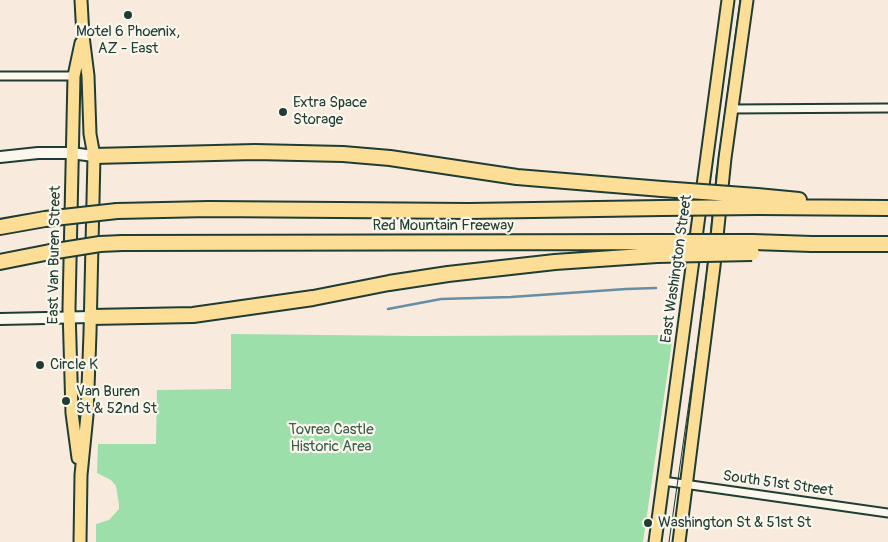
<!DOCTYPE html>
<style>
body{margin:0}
canvas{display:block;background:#f8eadd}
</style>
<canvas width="888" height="542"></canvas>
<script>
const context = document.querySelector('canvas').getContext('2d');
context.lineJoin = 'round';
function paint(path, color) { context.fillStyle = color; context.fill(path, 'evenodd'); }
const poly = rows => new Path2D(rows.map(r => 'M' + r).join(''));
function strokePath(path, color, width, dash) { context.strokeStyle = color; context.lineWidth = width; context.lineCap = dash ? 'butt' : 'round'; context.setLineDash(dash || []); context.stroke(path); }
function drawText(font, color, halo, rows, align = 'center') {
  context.font = font + ' Pangolin,sans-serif'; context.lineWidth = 4.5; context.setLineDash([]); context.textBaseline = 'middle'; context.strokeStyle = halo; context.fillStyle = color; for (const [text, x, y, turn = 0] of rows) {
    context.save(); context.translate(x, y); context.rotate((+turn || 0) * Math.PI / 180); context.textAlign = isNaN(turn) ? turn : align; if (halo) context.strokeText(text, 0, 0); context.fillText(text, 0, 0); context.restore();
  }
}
const green = poly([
 [231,334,418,336,673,335,643,542,96,542,96,524,109,520,119,509,119,505,116,486,111,480,97,473,98,444,156,444,157,390,231,389]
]);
const stream = poly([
 [388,309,441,299,511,297,626,289,656,288]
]);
const street = poly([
 [0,76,74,76],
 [731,109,888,108],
 [663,481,888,513]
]);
const secondary = poly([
 [0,157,38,153,71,153,94,156],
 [0,319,91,317]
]);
const primary = poly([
 [78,458,72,413,69,308,74,76,81,43],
 [80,542,81,475,87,415,90,333,94,156,90,134,88,76,83,36,81,0],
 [655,542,728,0],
 [679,542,714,266,725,158,747,0]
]);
const highway = poly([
 [94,156,255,152,343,154,390,158,517,177,662,189],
 [757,196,799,200],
 [758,207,888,208],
 [117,211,209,209,469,211,662,208],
 [0,227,45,219],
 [753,242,812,244,888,244],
 [122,243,657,242],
 [0,262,50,252],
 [91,317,193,315,313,298,389,283,448,274,555,262,657,255]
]);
const tram = poly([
 [669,542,704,298,716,176,740,0]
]);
const highwayBridge = poly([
 [662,189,757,196],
 [662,208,758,207],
 [45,219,117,211],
 [657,242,753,242],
 [50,252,100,244,122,243],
 [657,255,752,253]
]);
const markers = [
 [128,15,5,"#1f3d34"],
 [283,112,5,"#1f3d34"],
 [40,365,5,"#1f3d34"],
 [66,401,5,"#1f3d34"],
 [648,523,5,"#1f3d34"]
];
const poiNames = [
 ["Motel 6 Phoenix,",128,32,"center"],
 ["AZ - East",128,49,"center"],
 ["Extra Space",293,103],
 ["Storage",293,120],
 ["Circle K",50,365],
 ["Van Buren",76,392],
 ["St & 52nd St",76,409],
 ["Washington St & 51st St",658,523]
];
const streetNames = [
 ["Red Mountain Freeway",443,226],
 ["East Van Buren Street",55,255,-89],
 ["East Washington Street",677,269,-82],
 ["South 51st Street",778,484,8]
];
const parkNames = [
 ["Tovrea Castle",331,430],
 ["Historic Area",331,447]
];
paint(green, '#9ddfaa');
strokePath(stream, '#668fa5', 2.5);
strokePath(street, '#1f3d34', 11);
strokePath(secondary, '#1f3d34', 14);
strokePath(primary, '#1f3d34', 15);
strokePath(highway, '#1f3d34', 18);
strokePath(street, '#fbf7ec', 7);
strokePath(secondary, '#fbf7ec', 10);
strokePath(primary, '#fdde96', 11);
strokePath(highway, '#fdde96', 14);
strokePath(tram, '#1f3d34', 1);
strokePath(highwayBridge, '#1f3d34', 18, []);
strokePath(highwayBridge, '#fdde96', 14);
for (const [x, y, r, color] of markers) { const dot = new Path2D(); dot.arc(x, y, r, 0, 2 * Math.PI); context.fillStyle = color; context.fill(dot); strokePath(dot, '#fbf7ec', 2); }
drawText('15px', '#1f3d34', '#fbf7ec', poiNames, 'left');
drawText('15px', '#1f3d34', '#fbf7ec', streetNames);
drawText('15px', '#385d4c', '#fbf7ec', parkNames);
</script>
